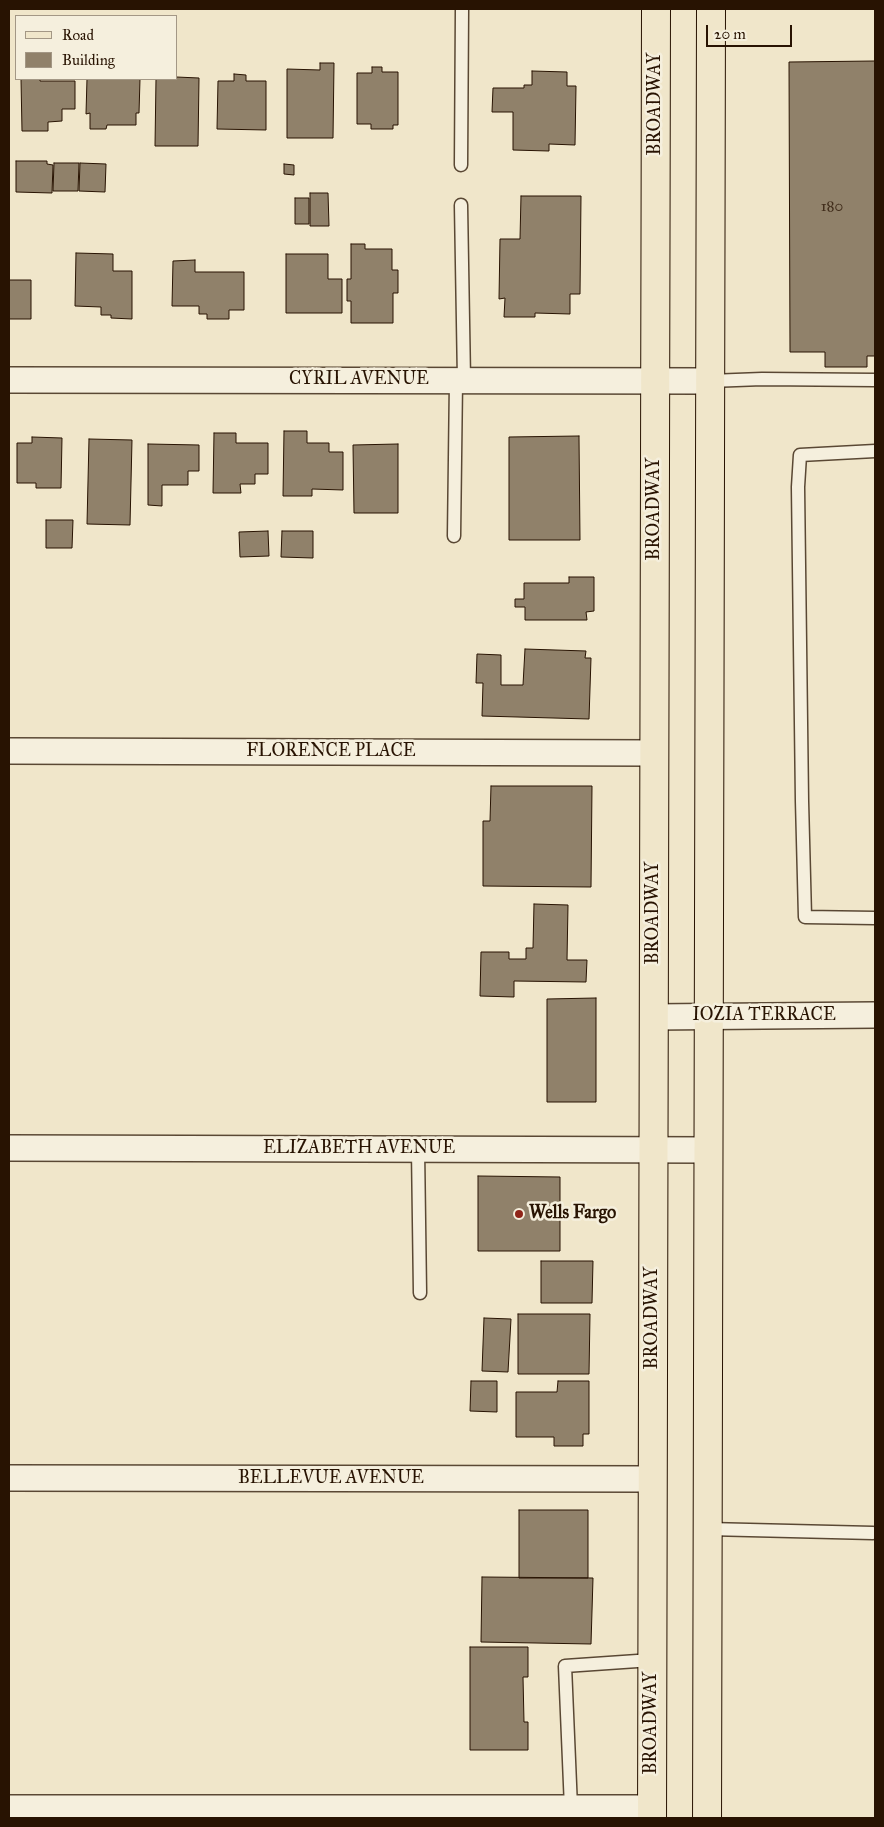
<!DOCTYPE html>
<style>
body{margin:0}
#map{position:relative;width:884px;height:1827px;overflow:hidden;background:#f0e6ca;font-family:"IM FELL Great Primer",serif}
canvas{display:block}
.frame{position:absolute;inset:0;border:10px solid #281302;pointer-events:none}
.legend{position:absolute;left:15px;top:15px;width:162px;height:65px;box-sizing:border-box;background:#f5efdd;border:1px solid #a39785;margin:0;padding:6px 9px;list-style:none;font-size:15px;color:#281302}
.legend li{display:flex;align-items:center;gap:10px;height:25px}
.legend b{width:25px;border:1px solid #a39785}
.scale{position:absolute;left:706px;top:25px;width:86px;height:22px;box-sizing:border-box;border:2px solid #281302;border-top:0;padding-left:6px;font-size:15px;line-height:18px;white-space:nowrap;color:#281302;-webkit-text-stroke:4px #f5efdd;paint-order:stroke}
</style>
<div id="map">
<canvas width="884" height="1827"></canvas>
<div class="frame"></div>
<ul class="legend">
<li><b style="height:6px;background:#f0e6ca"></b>Road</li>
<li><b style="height:14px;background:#90816a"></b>Building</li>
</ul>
<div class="scale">20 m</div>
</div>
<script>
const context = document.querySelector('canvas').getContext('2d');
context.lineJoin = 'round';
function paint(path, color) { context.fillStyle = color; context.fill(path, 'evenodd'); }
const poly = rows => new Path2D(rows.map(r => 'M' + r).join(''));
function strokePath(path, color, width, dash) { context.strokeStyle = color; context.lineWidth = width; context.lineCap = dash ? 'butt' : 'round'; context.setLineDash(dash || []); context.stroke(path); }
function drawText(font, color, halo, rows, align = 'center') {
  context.font = font + ' "IM FELL Great Primer",serif'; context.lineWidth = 5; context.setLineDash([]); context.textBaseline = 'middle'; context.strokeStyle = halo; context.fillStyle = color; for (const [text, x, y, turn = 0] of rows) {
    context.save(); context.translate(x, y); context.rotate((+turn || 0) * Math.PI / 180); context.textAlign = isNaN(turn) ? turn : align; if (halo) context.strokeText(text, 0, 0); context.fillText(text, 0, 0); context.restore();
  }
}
const building = poly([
 [875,61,875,356,867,356,867,367,825,367,825,352,790,352,789,62,875,61],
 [320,63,334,63,333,138,287,138,287,69,320,70,320,63],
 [372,67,382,67,382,72,398,72,398,125,393,125,393,129,371,129,371,124,357,124,357,73,372,73,372,67],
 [532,71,567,72,567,86,576,86,575,145,549,144,549,151,513,150,513,112,492,112,493,88,524,88,524,85,532,85,532,71],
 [234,74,246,75,246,81,266,81,266,130,217,129,218,81,234,81,234,74],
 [176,77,199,78,198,146,155,146,156,79,176,79,176,77],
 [21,79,40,79,40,81,75,81,75,109,62,109,62,121,48,122,48,131,22,131,21,79],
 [87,79,140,79,139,113,136,113,136,125,107,125,106,129,90,129,90,113,86,114,87,79],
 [16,161,47,161,47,164,53,165,52,193,16,192,16,161],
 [54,163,79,163,78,191,53,191,54,163],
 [80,163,106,164,105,192,79,191,80,163],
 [284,164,294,165,294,175,284,174,284,164],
 [310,193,328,193,329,226,310,226,310,193],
 [521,196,581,196,580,294,570,294,570,314,535,313,535,317,504,317,505,298,499,299,500,239,520,239,521,196],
 [295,198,309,198,309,224,295,224,295,198],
 [351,244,365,244,365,249,392,249,392,270,398,270,398,293,393,293,393,323,351,323,351,301,347,301,347,279,351,279,351,244],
 [76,253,113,254,113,271,132,271,132,319,111,318,111,315,101,315,101,307,75,306,76,253],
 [286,254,328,254,328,279,342,279,342,313,286,313,286,254],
 [195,260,195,272,244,272,244,310,229,310,229,319,207,319,207,314,199,314,199,306,172,306,173,261,195,260],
 [9,280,31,280,31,319,9,319,9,280],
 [284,431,307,431,307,443,329,443,329,452,343,452,343,490,312,489,312,496,283,496,284,431],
 [214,433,236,433,236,443,268,443,268,474,255,474,255,484,240,484,241,493,213,493,214,433],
 [579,436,580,540,509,540,509,437,579,436],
 [32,437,62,438,61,488,36,488,36,483,17,483,17,443,32,443,32,437],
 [89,439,132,440,130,525,87,524,89,439],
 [148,444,199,445,199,471,188,471,188,485,162,485,162,506,148,505,148,444],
 [398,444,398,513,354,513,353,445,398,444],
 [46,520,73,520,72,548,46,548,46,520],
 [268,531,269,556,240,557,239,532,268,531],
 [282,531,313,531,313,558,281,557,282,531],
 [569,577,594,577,594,611,586,612,587,620,525,620,525,607,515,607,515,599,524,599,524,583,569,583,569,577],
 [525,649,586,651,585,658,591,658,589,719,482,716,483,683,476,683,477,654,501,655,501,685,523,685,525,649],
 [491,786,592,786,591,887,483,886,483,821,490,821,491,786],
 [534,904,568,905,567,960,587,960,586,982,514,981,514,997,480,996,481,952,509,952,509,959,526,959,526,948,533,948,534,904],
 [596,998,596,1102,547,1102,547,999,596,998],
 [478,1176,560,1177,560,1251,478,1251,478,1176],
 [541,1261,593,1261,592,1303,541,1303,541,1261],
 [518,1314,590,1314,589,1374,518,1374,518,1314],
 [484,1318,511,1319,508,1372,482,1371,484,1318],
 [471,1381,497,1381,497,1412,470,1411,471,1381],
 [558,1381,589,1381,589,1434,583,1434,583,1446,554,1446,554,1437,516,1437,516,1392,557,1392,558,1381],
 [519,1510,588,1510,588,1578,519,1578,519,1510],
 [482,1577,593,1578,591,1644,481,1642,482,1577],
 [470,1647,528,1647,528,1677,523,1677,524,1722,528,1722,528,1750,470,1750,470,1647]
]);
const lane = poly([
 [461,165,462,9],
 [461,205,464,380],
 [710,381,762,379,875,380],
 [875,451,800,455,798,487,802,801,805,917,875,918],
 [454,536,456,381],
 [418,1149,420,1293],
 [708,1529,873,1533],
 [571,1808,565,1666,652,1660]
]);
const street = poly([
 [9,380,710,381],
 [9,751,654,753],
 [653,1017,875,1015],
 [9,1148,709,1150],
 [9,1478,653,1479],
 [9,1808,652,1808]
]);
const primary = poly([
 [652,1818,656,9],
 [707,1818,711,9]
]);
const markers = [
 [519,1214,5,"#8f2418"]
];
const numberNames = [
 ["180",832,207]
];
const streetNames = [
 ["BROADWAY",656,104,-90],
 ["CYRIL AVENUE",359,380],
 ["BROADWAY",655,509,-90],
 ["FLORENCE PLACE",331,752],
 ["BROADWAY",654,913,-90],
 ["IOZIA TERRACE",764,1016],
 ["ELIZABETH AVENUE",359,1149],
 ["BROADWAY",653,1318,-90],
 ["BELLEVUE AVENUE",331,1479],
 ["BROADWAY",652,1723,-90]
];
const poiNames = [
 ["Wells Fargo",529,1214]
];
paint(building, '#90816a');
strokePath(building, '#281302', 1);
strokePath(lane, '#5a4834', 15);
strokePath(street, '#5a4834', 28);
strokePath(primary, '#281302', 30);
strokePath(lane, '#f5efdd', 12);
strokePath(street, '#f5efdd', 25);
strokePath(primary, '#f0e6ca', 28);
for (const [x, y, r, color] of markers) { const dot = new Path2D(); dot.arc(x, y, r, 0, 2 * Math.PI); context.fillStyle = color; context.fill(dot); strokePath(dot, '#f5efdd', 2); }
drawText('15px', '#422e1c', null, numberNames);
drawText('18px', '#281302', '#f5efdd', streetNames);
drawText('bold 18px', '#281302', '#f5efdd', poiNames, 'left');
</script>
